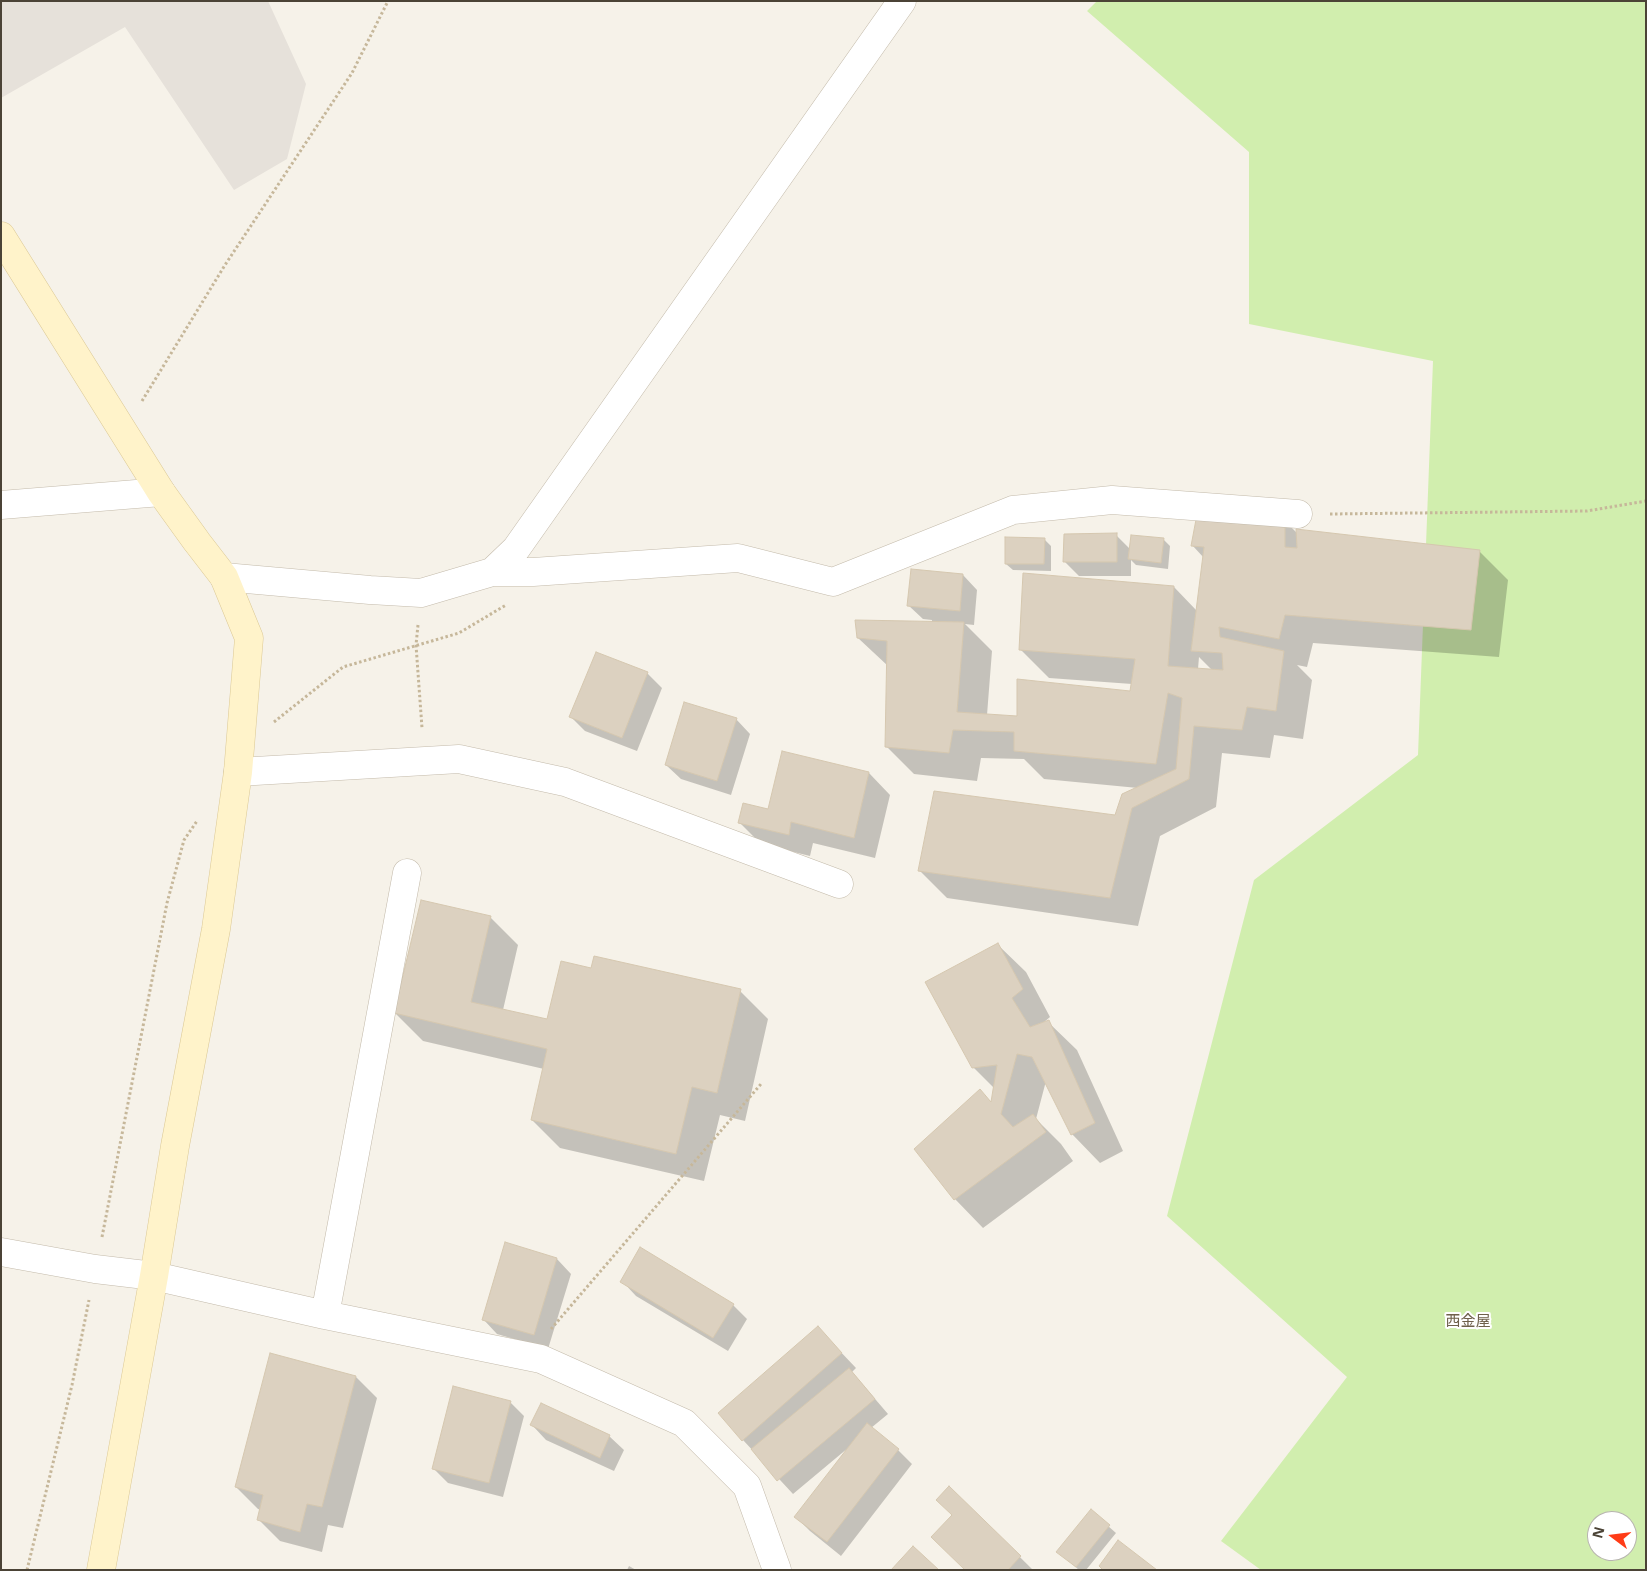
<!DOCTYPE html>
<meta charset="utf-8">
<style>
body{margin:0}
#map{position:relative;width:1647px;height:1571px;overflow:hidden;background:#f6f2e9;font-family:"Noto Sans",sans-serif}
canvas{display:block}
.frame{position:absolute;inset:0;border:2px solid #4b4336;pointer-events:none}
.north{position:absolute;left:1587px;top:1511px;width:50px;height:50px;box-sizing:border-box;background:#fff;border:1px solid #b7b4af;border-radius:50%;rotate:285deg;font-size:14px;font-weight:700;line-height:20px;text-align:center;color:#4b4336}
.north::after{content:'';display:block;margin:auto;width:18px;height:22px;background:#ff3c17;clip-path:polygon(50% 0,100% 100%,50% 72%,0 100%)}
</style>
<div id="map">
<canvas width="1647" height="1571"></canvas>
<div class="frame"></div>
<div class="north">N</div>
</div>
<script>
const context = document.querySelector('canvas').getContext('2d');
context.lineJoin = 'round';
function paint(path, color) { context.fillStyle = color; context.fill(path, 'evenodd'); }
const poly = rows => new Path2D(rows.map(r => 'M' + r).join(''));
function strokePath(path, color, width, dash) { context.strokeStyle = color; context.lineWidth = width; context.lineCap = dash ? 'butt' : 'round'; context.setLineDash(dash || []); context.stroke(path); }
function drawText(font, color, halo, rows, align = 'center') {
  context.font = font + ' "Noto Sans","Noto Sans JP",sans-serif'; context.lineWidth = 4; context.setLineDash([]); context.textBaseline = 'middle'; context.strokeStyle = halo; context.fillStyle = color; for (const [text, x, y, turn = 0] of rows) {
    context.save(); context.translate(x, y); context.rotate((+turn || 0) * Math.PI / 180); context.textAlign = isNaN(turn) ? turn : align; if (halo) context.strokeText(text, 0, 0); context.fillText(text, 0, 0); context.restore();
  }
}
const industrial = poly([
 [1,1,268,1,306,84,287,159,234,190,125,27,1,98]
]);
const green = poly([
 [1097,1,1646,1,1646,1570,1261,1570,1221,1541,1347,1377,1167,1216,1254,880,1418,755,1433,361,1249,324,1249,152,1087,11],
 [1597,1521,1627,1521,1627,1551,1597,1551]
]);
const shadow = poly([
 [1285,521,1298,534,1479,551,1508,580,1499,657,1313,643,1307,667,1297,665,1312,680,1303,739,1274,735,1270,758,1222,753,1216,807,1160,836,1138,926,947,898,919,870,1116,816,1138,788,1044,779,1024,759,981,758,977,781,914,774,886,746,888,666,858,638,932,622,932,620,923,619,908,605,963,575,977,590,974,625,965,624,992,651,987,715,1018,718,1131,692,1132,684,1049,678,1020,649,1174,587,1197,611,1204,558,1192,545],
 [1199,657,1213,671,1198,669],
 [1116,535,1130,549,1163,539,1170,546,1168,569,1136,565,1131,560,1131,576,1079,576,1065,562],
 [1044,539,1051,546,1051,571,1013,570,1006,564],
 [596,653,648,674,662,688,637,751,585,731,571,717],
 [736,719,750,734,731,795,681,779,666,765],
 [869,773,890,795,875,858,813,843,810,856,761,844,739,822],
 [490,917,518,945,503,1010,548,1021,592,969,740,991,768,1019,745,1121,720,1115,704,1181,560,1148,532,1120,544,1069,423,1041,395,1013],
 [997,944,1026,972,1050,1017,1043,1023,1048,1022,1077,1050,1123,1151,1100,1163,1072,1134,1046,1081,1036,1119,1061,1144,1073,1161,983,1228,955,1199,916,1149,980,1091,992,1103,994,1088,973,1067],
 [506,1244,557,1259,571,1274,548,1349,497,1334,483,1319],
 [622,1281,733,1305,747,1319,728,1351,636,1296],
 [818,1328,856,1368,852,1372,888,1414,871,1428,898,1450,912,1464,841,1556,810,1531,796,1517,848,1448,793,1494,743,1440],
 [356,1377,377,1398,343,1528,328,1525,322,1552,280,1541,259,1520,261,1510,258,1509,236,1487],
 [510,1402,524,1416,503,1497,448,1483,433,1468],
 [532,1425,609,1436,624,1450,614,1471,546,1440],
 [950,1488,1033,1570,966,1570],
 [1091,1511,1116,1533,1086,1570,1079,1570,1065,1558],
 [629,1566,636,1570,627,1570]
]);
const building = poly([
 [1198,509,1285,520,1285,547,1297,548,1296,529,1480,550,1471,630,1285,615,1279,639,1219,627,1220,637,1284,651,1276,711,1247,707,1242,730,1194,726,1189,779,1132,808,1110,898,918,871,934,791,1115,815,1122,794,1176,769,1182,698,1168,693,1156,764,1014,751,1014,732,953,730,949,753,885,747,887,641,857,638,855,620,964,622,957,712,1017,716,1017,679,1130,691,1135,659,1019,650,1023,573,1174,586,1168,666,1223,670,1222,653,1191,651,1204,547,1191,546,1198,509],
 [1117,533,1117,562,1063,562,1064,534,1117,533],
 [1131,535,1164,538,1161,563,1128,559,1131,535],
 [1005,537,1045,538,1044,564,1005,564,1005,537],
 [911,569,963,574,960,611,907,606,911,569],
 [596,652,648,672,622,738,569,717,596,652],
 [684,702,737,718,717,781,665,765,684,702],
 [782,751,869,772,854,838,791,822,789,835,738,823,743,803,768,809,782,751],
 [421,900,491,916,471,1002,547,1019,561,961,591,968,594,956,741,989,717,1093,692,1087,676,1154,531,1120,547,1049,394,1013,421,900],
 [998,943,1023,989,1012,998,1030,1027,1049,1020,1095,1123,1071,1135,1032,1057,1017,1054,1001,1114,1013,1127,1033,1114,1046,1132,954,1200,914,1149,980,1089,991,1102,997,1065,972,1068,925,982,998,943],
 [505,1242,557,1258,534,1335,482,1320,505,1242],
 [640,1247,734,1304,713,1338,620,1282,640,1247],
 [818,1326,842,1353,742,1441,718,1413,818,1326],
 [270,1353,356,1376,322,1507,307,1504,300,1532,257,1520,263,1495,235,1487,270,1353],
 [849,1368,875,1399,777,1481,751,1449,849,1368],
 [453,1386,511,1401,489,1483,432,1469,453,1386],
 [541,1403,610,1435,600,1458,530,1425,541,1403],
 [867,1423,899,1449,827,1542,794,1517,867,1423],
 [949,1486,1021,1556,1008,1570,965,1570,931,1537,952,1515,936,1500,949,1486],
 [1091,1509,1110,1525,1076,1567,1056,1552,1091,1509],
 [1118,1540,1157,1570,1103,1570,1099,1566,1118,1540],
 [913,1546,939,1570,891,1570,913,1546]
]);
const path = poly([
 [142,401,225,265,352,73,388,1],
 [1330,514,1587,511,1646,501],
 [418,625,416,645,422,728],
 [274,722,343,667,459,633,506,605],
 [102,1237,167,903,184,840,197,821],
 [551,1329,761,1084],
 [27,1570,72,1385,89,1300]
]);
const street = poly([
 [1,505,161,492],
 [492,572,533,572,738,558,833,582,1013,510,1112,500,1298,514],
 [224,577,370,590,421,593,492,572,516,549,902,1],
 [238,772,459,759,565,782,839,884],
 [1,1252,95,1269,154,1276,325,1315,541,1359,684,1423,747,1486,777,1570],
 [325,1315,407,873]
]);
const secondary = poly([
 [1,236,161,492,197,542,224,577,249,638,238,772,216,929,175,1146,154,1276,101,1570]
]);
const neighbourhoodNames = [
 ["西金屋",1468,1322]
];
paint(industrial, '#e6e1da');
paint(green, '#d1eeae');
paint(shadow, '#0003');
paint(building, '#dcd1c0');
strokePath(building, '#d5c7af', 1);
strokePath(street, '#c3baaa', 29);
strokePath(secondary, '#dbc894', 29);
strokePath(path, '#c6b79a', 3, [2.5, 2.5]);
strokePath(street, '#fff', 28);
strokePath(secondary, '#fff3ca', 28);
drawText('15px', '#6f614c', '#fff', neighbourhoodNames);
</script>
